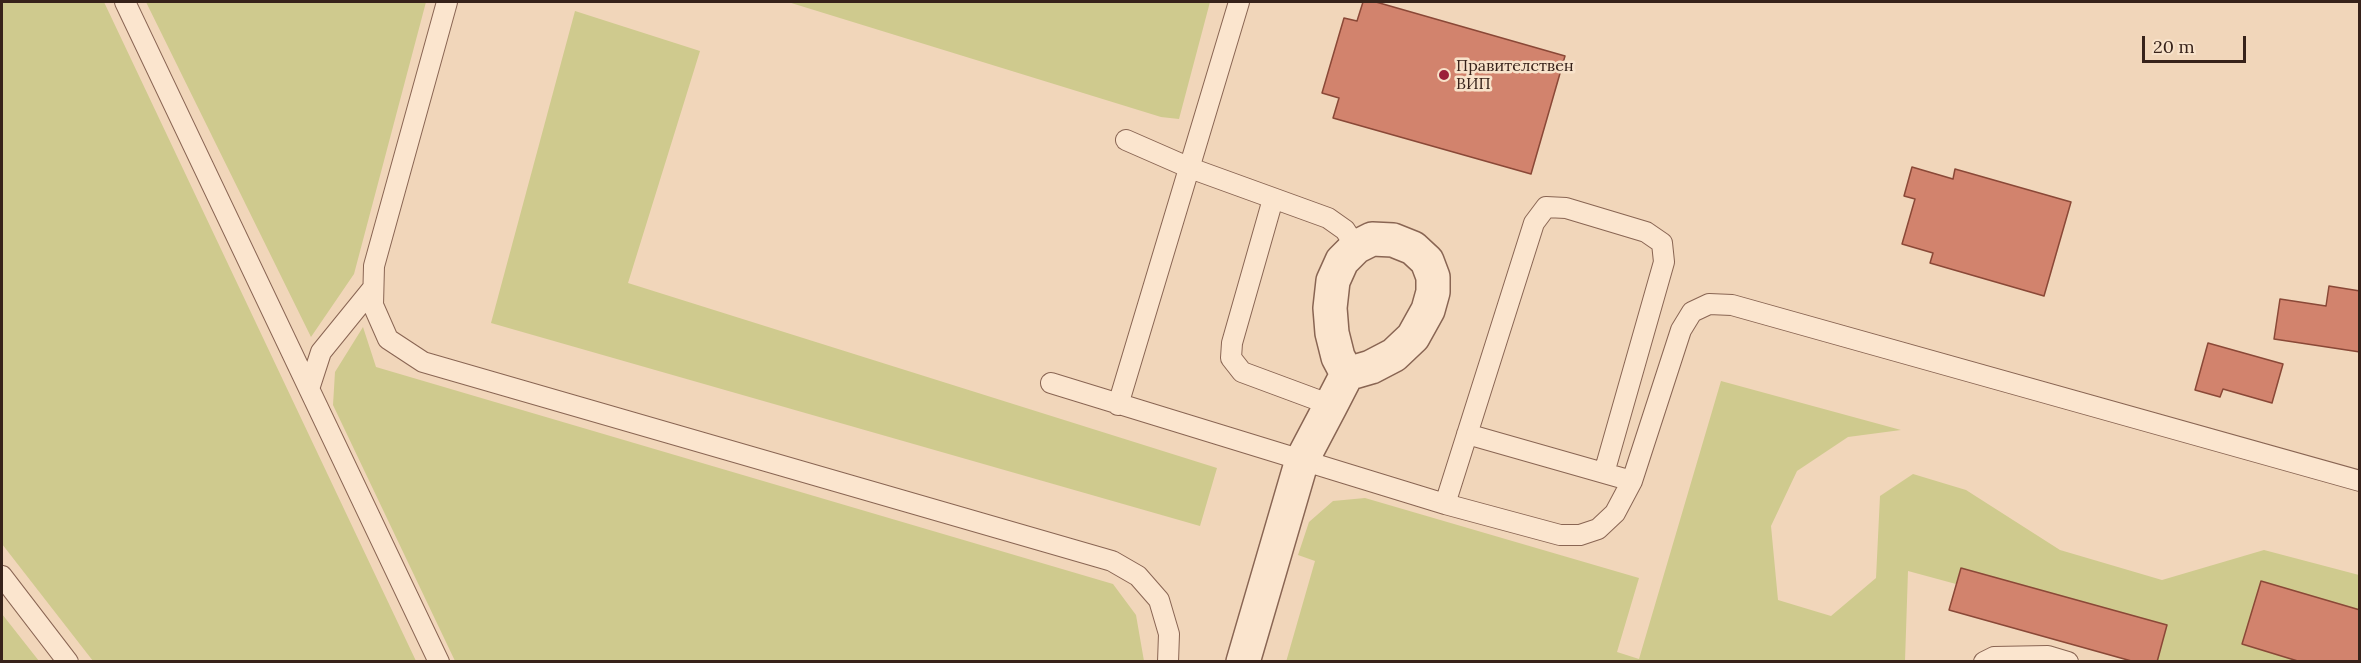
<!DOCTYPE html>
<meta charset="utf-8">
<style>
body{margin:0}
#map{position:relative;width:2361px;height:663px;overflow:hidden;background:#f1d6ba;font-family:Lora,serif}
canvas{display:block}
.frame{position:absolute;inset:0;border:3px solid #37221a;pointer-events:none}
.scale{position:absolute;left:2142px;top:36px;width:104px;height:27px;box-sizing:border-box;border:3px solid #37221a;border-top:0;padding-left:8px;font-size:18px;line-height:21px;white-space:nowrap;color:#37221a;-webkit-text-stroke:4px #f8e2ca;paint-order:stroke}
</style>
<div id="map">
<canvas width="2361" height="663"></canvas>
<div class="frame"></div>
<div class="scale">20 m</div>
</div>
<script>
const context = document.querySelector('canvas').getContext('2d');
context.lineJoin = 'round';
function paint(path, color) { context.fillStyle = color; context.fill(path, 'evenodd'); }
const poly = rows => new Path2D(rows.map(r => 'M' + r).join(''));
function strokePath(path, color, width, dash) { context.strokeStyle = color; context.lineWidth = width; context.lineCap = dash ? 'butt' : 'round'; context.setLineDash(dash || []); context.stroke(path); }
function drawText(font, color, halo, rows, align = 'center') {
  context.font = font + ' Lora,serif'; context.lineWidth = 5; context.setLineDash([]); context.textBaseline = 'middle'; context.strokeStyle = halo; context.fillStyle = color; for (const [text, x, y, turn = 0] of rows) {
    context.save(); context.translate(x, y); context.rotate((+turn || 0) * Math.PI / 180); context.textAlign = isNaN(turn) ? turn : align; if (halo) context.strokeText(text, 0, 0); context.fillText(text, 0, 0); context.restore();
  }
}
const green = poly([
 [2,2,104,2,416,661,93,661,2,544],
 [146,2,426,2,354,274,311,337],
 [788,2,1210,2,1179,119,1161,117],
 [575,11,700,51,628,283,1217,468,1200,526,491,323],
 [363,327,376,367,1113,584,1136,615,1144,661,455,661,333,405,335,372],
 [1721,381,1901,430,1848,437,1797,471,1771,526,1778,600,1831,616,1876,578,1880,496,1913,474,1966,490,2060,550,2162,580,2264,550,2359,575,2359,610,2261,581,2243,644,2301,661,2157,661,2167,625,1961,568,1956,584,1908,571,1905,661,1286,662,1315,561,1298,555,1309,522,1333,501,1365,498,1639,578,1617,652,1639,659],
 [2,614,39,661,2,661]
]);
const building = poly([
 [1363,2,1376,2,1565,56,1531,174,1333,118,1339,98,1322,93,1344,18,1357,21,1363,2],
 [1912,167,1953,179,1955,169,2071,202,2044,296,1930,263,1933,253,1902,244,1915,199,1904,196,1912,167],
 [2329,286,2360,291,2360,352,2274,339,2280,299,2326,306,2329,286],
 [2208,343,2283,364,2272,403,2223,389,2220,397,2195,390,2208,343],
 [1961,568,2167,625,2157,662,2135,662,1949,610,1961,568],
 [2261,581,2360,610,2360,662,2301,662,2242,644,2261,581]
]);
const service = poly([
 [125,2,439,662],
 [447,2,374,266,373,305,388,339,423,362,1112,561,1138,576,1159,600,1169,634,1168,662],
 [1126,140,1190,168,1328,218,1345,230,1356,247],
 [1273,199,1232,343,1231,358,1242,372,1331,405],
 [1051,383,1445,504,1560,535,1580,535,1598,529,1615,513,1632,481,1681,330,1692,312,1709,304,1732,305,2360,481],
 [309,389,321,352,373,288],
 [1118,405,1239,2],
 [1467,434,1632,481],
 [1445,504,1534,223,1546,207,1566,208,1646,232,1662,243,1664,262,1604,473],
 [2,576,68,662],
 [1984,662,1994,657,2048,656,2068,662]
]);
const minor = poly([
 [1243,662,1302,460,1331,405,1347,374,1371,367,1394,355,1413,337,1428,310,1433,292,1433,277,1427,261,1413,248,1393,240,1372,239,1356,247,1342,261,1333,281,1330,308,1332,333,1338,357,1347,374]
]);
const markers = [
 [1444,75,6,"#9c1f38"]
];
const poiNames = [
 ["Правителствен",1456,66],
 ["ВИП",1456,84]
];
paint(green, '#cfca8e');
paint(building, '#d2836d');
strokePath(building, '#8a4837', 1.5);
strokePath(service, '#896553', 22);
strokePath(minor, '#896553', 36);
strokePath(service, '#fbe5ce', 20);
strokePath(minor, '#fbe5ce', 33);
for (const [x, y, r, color] of markers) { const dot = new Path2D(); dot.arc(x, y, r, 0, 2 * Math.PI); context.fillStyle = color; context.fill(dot); strokePath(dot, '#f8e2ca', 2); }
drawText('16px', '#37221a', '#f8e2ca', poiNames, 'left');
</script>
